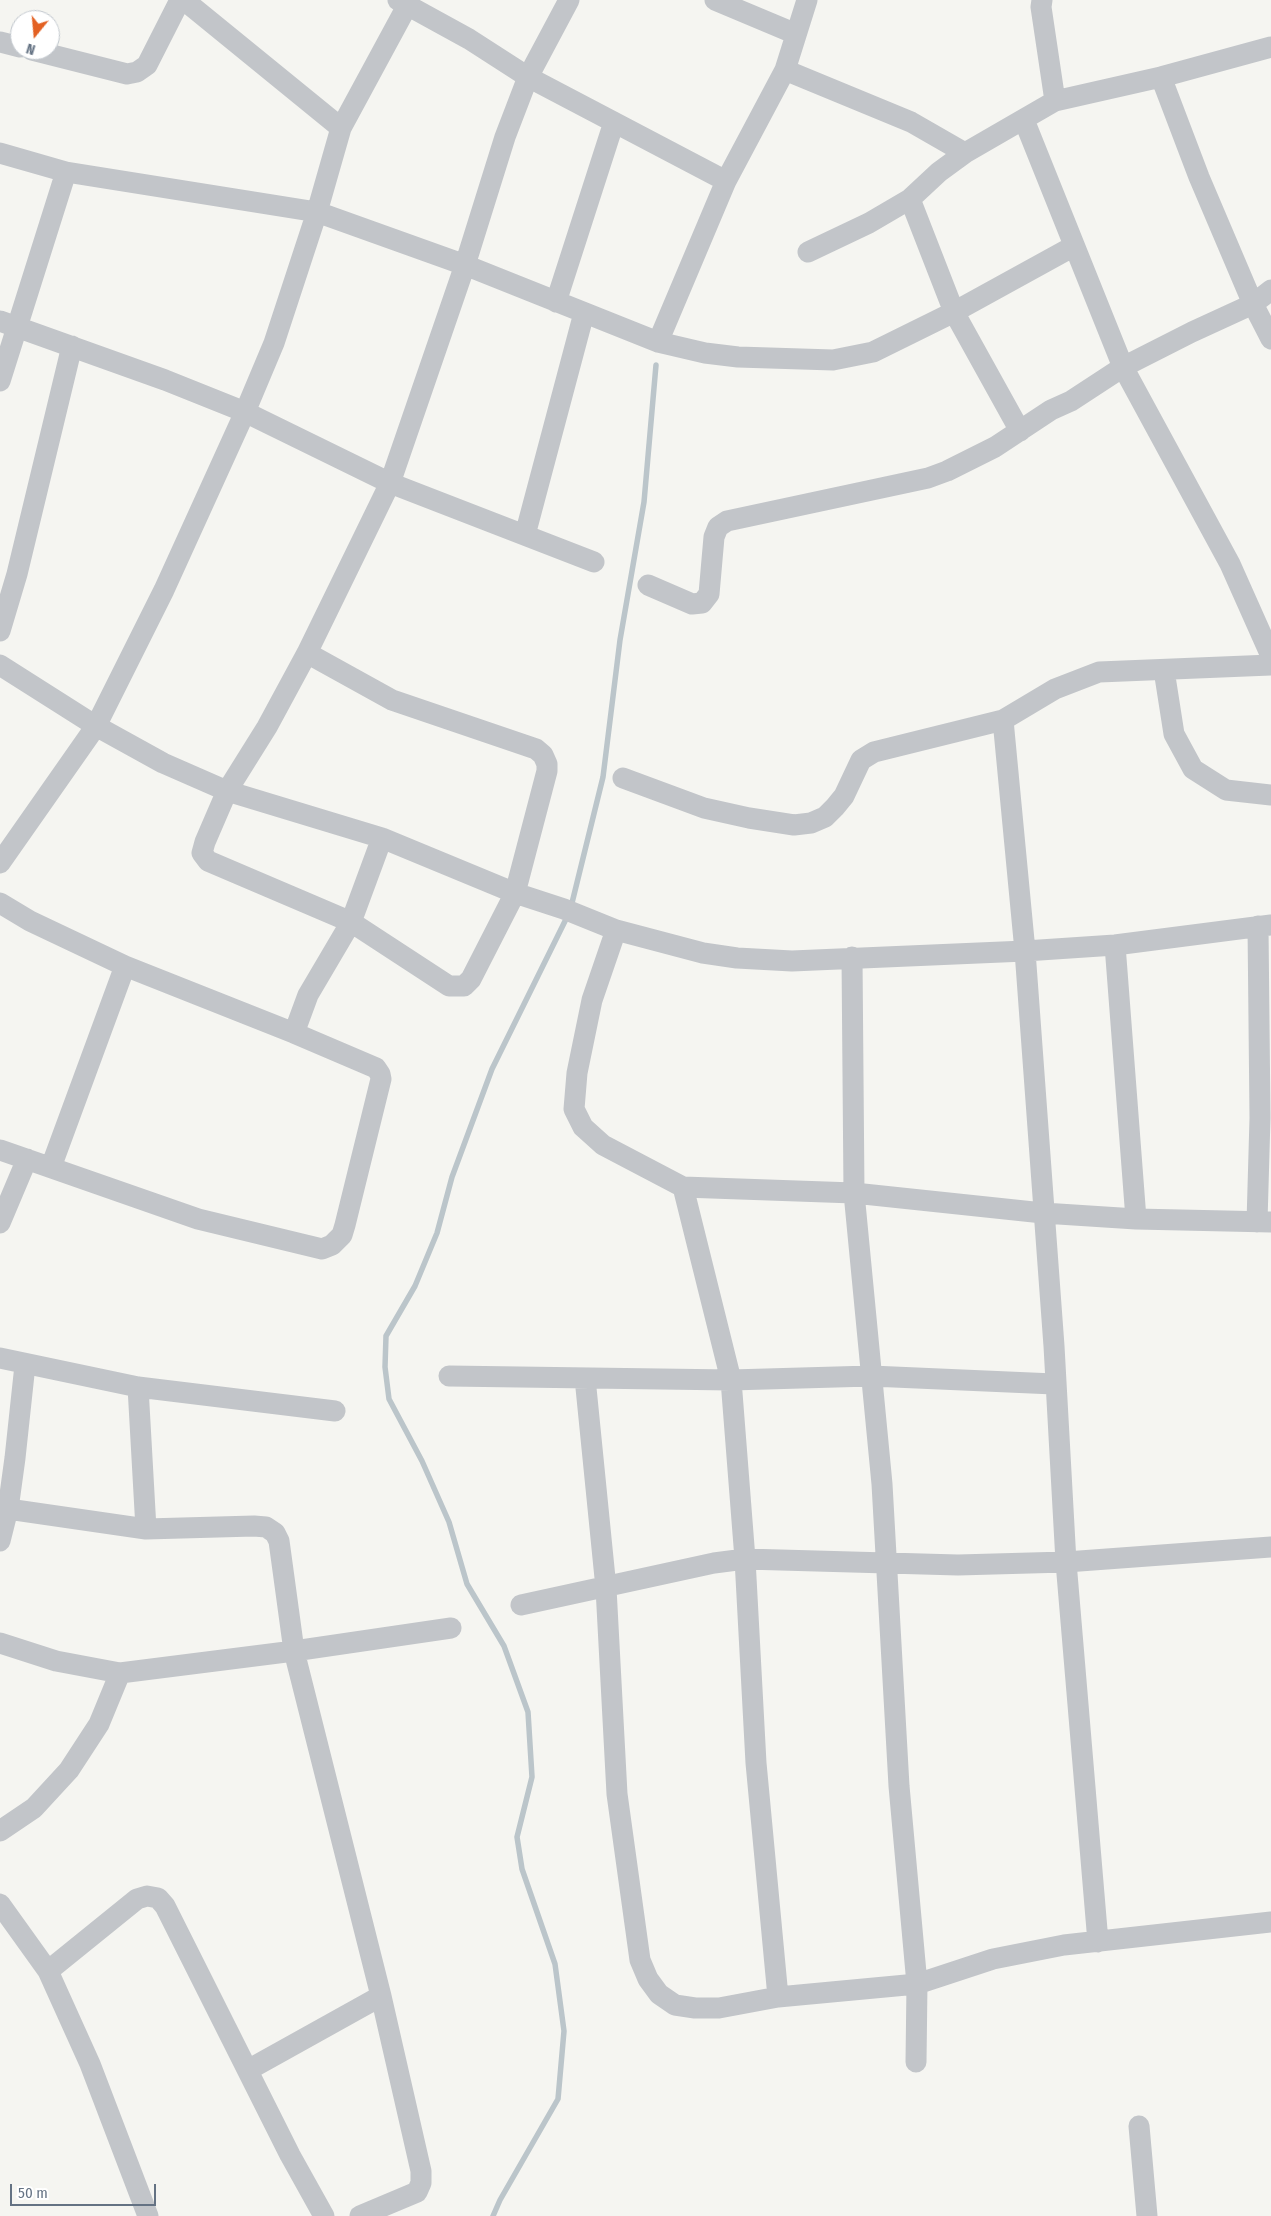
<!DOCTYPE html>
<style>
body{margin:0}
#map{position:relative;width:1271px;height:2216px;overflow:hidden;background:#f5f5f1;font-family:"Fira Sans Condensed",sans-serif}
canvas{display:block}
.north{position:absolute;left:10px;top:10px;width:50px;height:50px;box-sizing:border-box;background:#fff;border:1px solid #c1c7cd;border-radius:50%;rotate:197deg;font-size:14px;font-weight:700;line-height:20px;text-align:center;color:#647283}
.north::after{content:'';display:block;margin:auto;width:18px;height:22px;background:#e36123;clip-path:polygon(50% 0,100% 100%,50% 72%,0 100%)}
.scale{position:absolute;left:10px;top:2184px;width:146px;height:22px;box-sizing:border-box;border:2px solid #647283;border-top:0;padding-left:6px;font-size:15px;line-height:18px;white-space:nowrap;color:#647283;-webkit-text-stroke:4px #fff;paint-order:stroke}
</style>
<div id="map">
<canvas width="1271" height="2216"></canvas>
<div class="north">N</div>
<div class="scale">50 m</div>
</div>
<script>
const context = document.querySelector('canvas').getContext('2d');
context.lineJoin = 'round';
const poly = rows => new Path2D(rows.map(r => 'M' + r).join(''));
function strokePath(path, color, width, dash) { context.strokeStyle = color; context.lineWidth = width; context.lineCap = dash ? 'butt' : 'round'; context.setLineDash(dash || []); context.stroke(path); }
const stream = poly([
 [493,2216,500,2200,558,2099,564,2031,555,1964,522,1869,517,1837,532,1777,528,1712,504,1646,467,1584,449,1522,422,1461,389,1399,385,1367,386,1336,415,1286,437,1233,452,1177,492,1069,570,911,603,777,620,640,644,502,656,365]
]);
const minor = poly([
 [184,0,341,128],
 [398,0,469,39,528,77,726,181],
 [715,0,796,34],
 [1042,0,1041,7,1055,101],
 [0,42,20,47],
 [32,50,127,74,137,72,147,65,180,0],
 [785,70,911,122,965,153],
 [1161,77,1199,177,1253,304,1271,339],
 [1024,120,1123,367,1230,564,1271,656],
 [0,153,66,172,317,212,465,265,658,342,705,353,738,357,833,360,873,352,954,312,1074,246],
 [910,199,954,312,1020,431],
 [808,252,869,223,910,199,939,172,965,153,1055,101,1161,77,1271,47],
 [556,302,614,122],
 [0,321,165,380,245,412,390,483,594,562],
 [658,342,726,181,785,70,807,0],
 [0,381,66,172],
 [525,535,584,313],
 [648,585,692,604,702,603,709,594,714,537,718,527,727,521,928,478,947,471,995,447,1051,410,1071,401,1123,367,1192,332,1253,304,1271,290],
 [0,631,17,574,72,346],
 [307,653,392,700,536,749,543,755,547,764,547,771,515,893,471,979,464,986,449,986,351,922,208,861,202,853,205,842,227,791,267,727,307,653,390,483,465,265,505,137,528,77,569,0],
 [0,665,96,726,163,763,227,791,382,838,515,893,564,909,616,930,703,953,737,958,792,961,1025,951,1115,945,1271,925],
 [1164,670,1174,734,1193,769,1226,790,1271,795],
 [1003,720,1025,951,1054,1346,1066,1562,1098,1942],
 [623,778,704,808,749,818,794,825,811,823,825,817,835,807,844,796,861,760,874,752,1003,720,1055,689,1099,672,1271,665],
 [0,863,96,726,164,590,245,412,274,343,317,212,341,128,407,6],
 [0,903,30,921,125,966,294,1033,376,1068,380,1074,381,1079,345,1225,342,1235,332,1245,322,1249,198,1219,0,1150],
 [616,930,592,1000,577,1073,574,1109,583,1127,603,1145,683,1187,854,1193,1043,1213,1136,1219,1271,1222],
 [1115,945,1136,1219],
 [852,957,854,1193,882,1484,899,1786,917,1984,916,2062],
 [294,1033,308,995,351,922,382,838],
 [51,1167,125,966],
 [683,1187,731,1380,745,1559,756,1763,778,1997],
 [1257,1222,1260,1118,1258,926],
 [0,1223,27,1159],
 [0,1358,138,1387,335,1411],
 [449,1376,731,1380,871,1376,1054,1384],
 [585,1378,606,1588,617,1794,640,1960,648,1979,659,1994,675,2005,695,2008,719,2008,778,1997,917,1984,993,1959,1064,1945,1271,1922],
 [138,1387,146,1529],
 [8,1509,146,1529,254,1526,266,1527,275,1533,279,1541,294,1651,381,1996,421,2171,421,2183,417,2192,360,2216],
 [0,1541,8,1509,15,1458,25,1365],
 [521,1605,714,1563,745,1559,958,1565,1066,1562,1271,1547],
 [0,1643,56,1661,120,1673,294,1651,451,1628],
 [0,1831,34,1808,69,1770,99,1724,120,1673],
 [0,1904,48,1971,90,2064,148,2216],
 [48,1971,137,1899,147,1896,158,1898,165,1906,290,2155,324,2216],
 [248,2070,381,1996],
 [1139,2126,1147,2216]
]);
strokePath(stream, '#bbc5ca', 5.5);
strokePath(minor, '#c2c5c9', 21);
</script>
